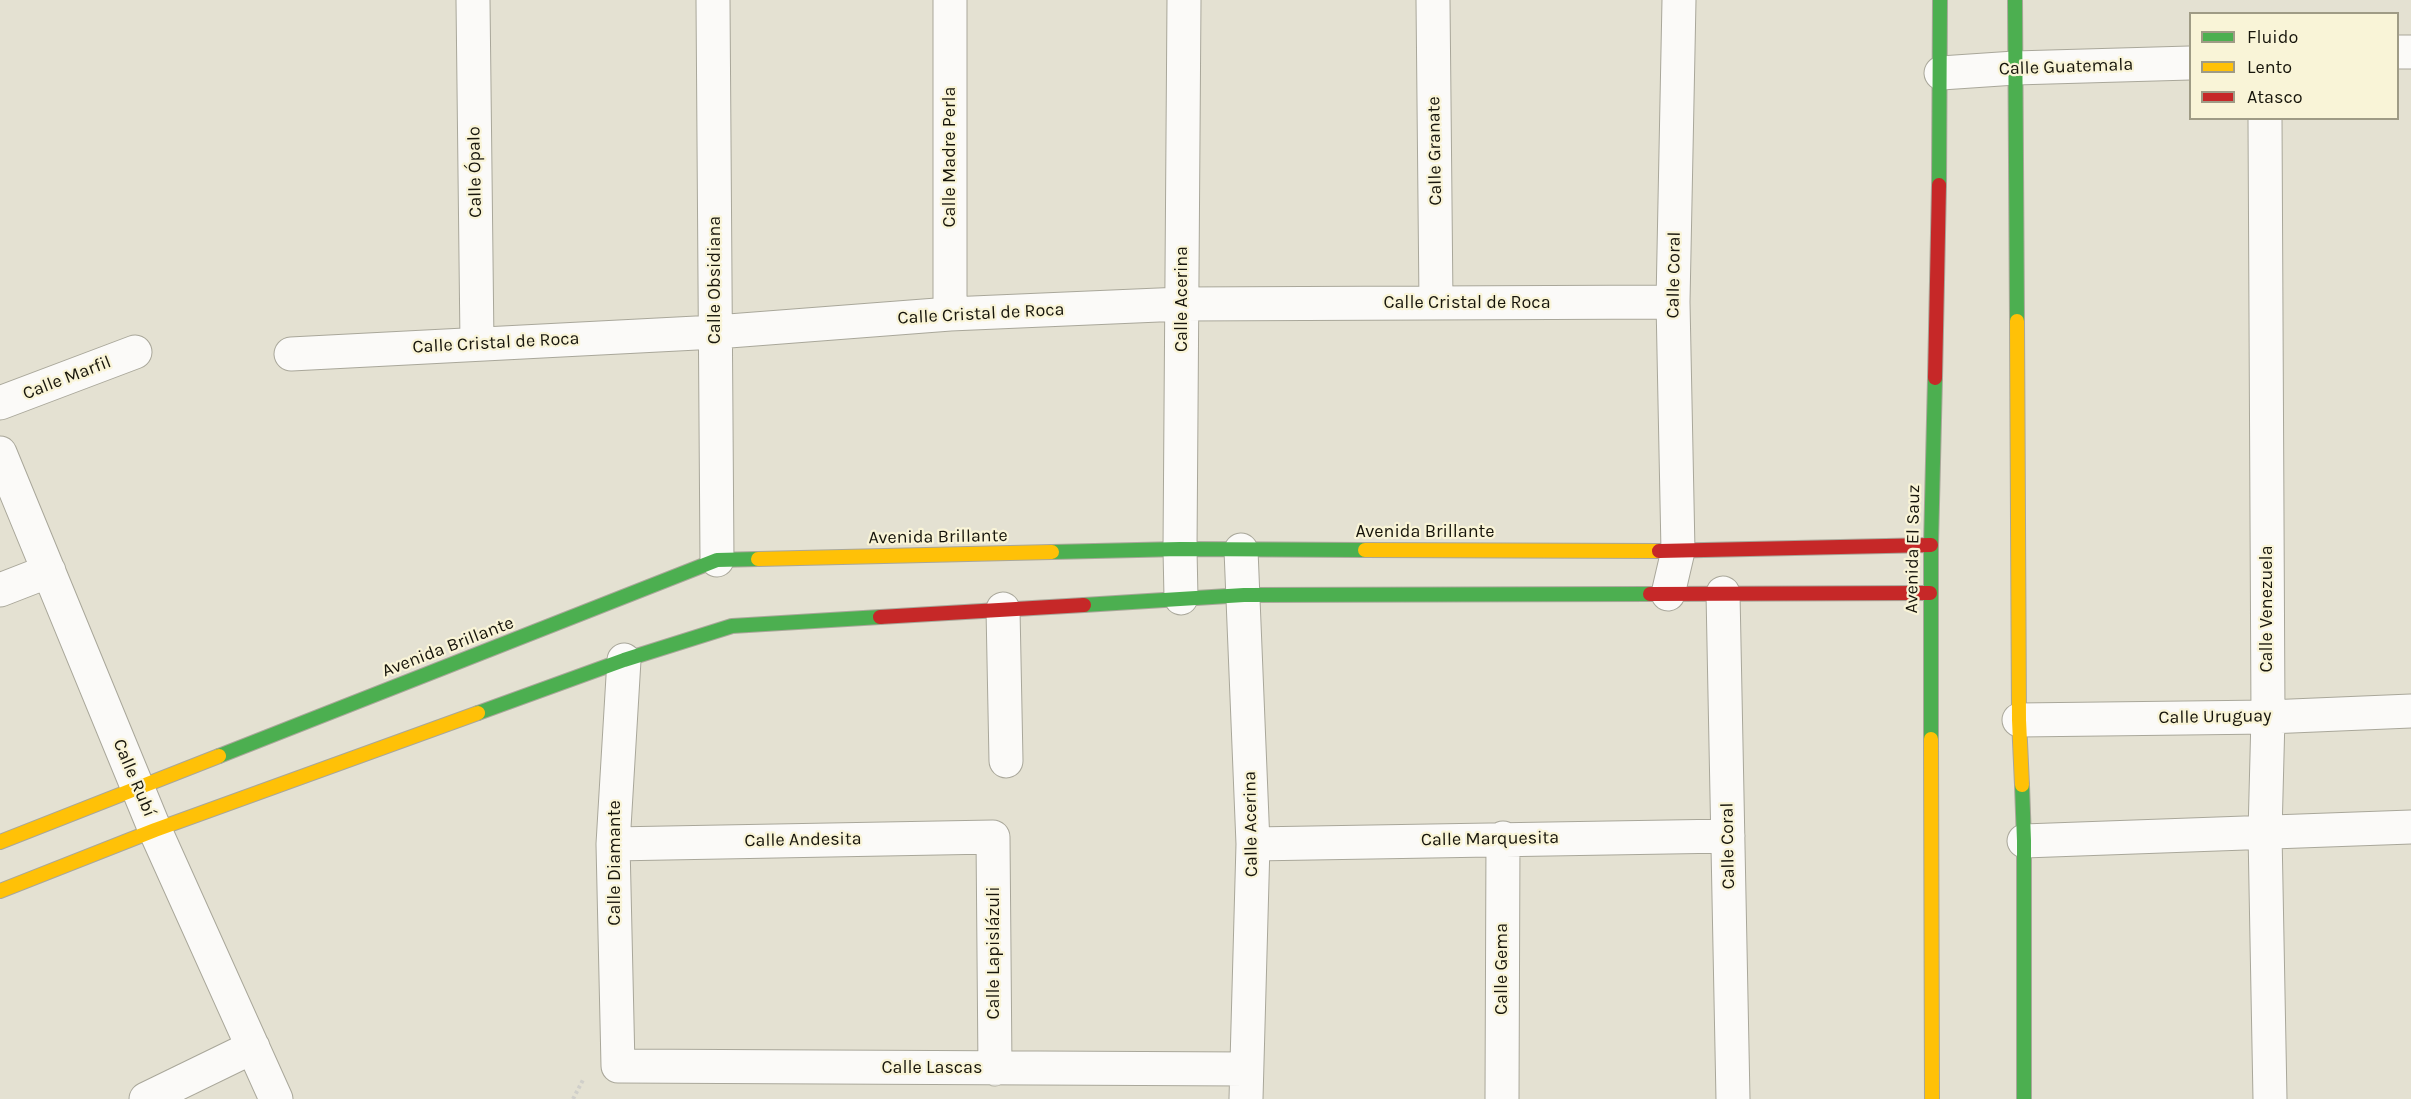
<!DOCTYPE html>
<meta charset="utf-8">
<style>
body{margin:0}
#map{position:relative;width:2411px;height:1099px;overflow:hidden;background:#e4e1d2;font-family:Karla,sans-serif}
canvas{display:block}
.legend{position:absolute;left:2189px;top:12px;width:210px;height:108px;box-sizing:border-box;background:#f9f4d7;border:2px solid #9f9b85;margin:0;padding:8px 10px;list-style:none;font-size:18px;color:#17150b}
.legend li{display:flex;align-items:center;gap:12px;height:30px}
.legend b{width:30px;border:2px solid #9f9b85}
</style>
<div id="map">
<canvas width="2411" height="1099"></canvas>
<ul class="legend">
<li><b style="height:8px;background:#4caf50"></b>Fluido</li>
<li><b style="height:8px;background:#ffc107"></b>Lento</li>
<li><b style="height:8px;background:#c62828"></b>Atasco</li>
</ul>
</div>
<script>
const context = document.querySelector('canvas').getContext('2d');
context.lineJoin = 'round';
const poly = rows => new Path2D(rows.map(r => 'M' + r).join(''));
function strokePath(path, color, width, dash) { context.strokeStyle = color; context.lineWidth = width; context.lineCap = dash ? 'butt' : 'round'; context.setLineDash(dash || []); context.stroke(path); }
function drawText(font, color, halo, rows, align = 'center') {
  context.font = font + ' Karla,sans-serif'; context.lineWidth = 4.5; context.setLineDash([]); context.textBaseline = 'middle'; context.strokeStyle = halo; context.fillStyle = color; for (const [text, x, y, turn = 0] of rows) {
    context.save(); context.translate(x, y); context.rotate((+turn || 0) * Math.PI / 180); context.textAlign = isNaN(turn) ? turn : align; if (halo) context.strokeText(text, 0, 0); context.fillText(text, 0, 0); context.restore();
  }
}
const path = poly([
 [573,1099,584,1078]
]);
const street = poly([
 [473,0,477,344],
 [713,0,717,560],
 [950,0,950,314],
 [1433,0,1436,303],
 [2398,52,2411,52],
 [1941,73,2015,68,2190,63],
 [2265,118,2268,717,2265,833,2270,1099],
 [291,354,716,332,950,314,1182,304,1673,302],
 [0,403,135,352],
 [0,453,155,830,276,1099],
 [1241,550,1253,844,1246,1099],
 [0,590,49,571],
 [1723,593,1733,1099],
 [1668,594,1678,551,1673,302,1679,0],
 [1181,598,1180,549,1184,0],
 [1003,609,1006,761],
 [624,660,613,844,618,1066,1246,1069],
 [2019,720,2268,717,2411,711],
 [2024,841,2411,827],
 [613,844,993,837,995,1069],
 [1253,844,1728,836],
 [146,1099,253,1047],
 [1502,1099,1503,838]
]);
const fast = poly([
 [2015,0,2017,321],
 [1939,185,1940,0],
 [1052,552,1180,549,1365,550],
 [1084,605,1244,595,1650,594],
 [478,713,624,660,732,626,880,617],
 [1931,739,1931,545,1935,378],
 [219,756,717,560,758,559],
 [2022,785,2024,841,2024,1099]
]);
const slow = poly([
 [2017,321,2019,720,2022,785],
 [1365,550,1659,551],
 [758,559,1052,552],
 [1931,739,1932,1099],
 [0,842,219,756],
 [0,891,155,830,478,713]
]);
const jam = poly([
 [1935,378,1939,185],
 [1659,551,1931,545],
 [1650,594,1930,593],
 [880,617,1084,605]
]);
const streetNames = [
 ["Calle Guatemala",2066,67,-2],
 ["Calle Granate",1435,151,-91],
 ["Calle Madre Perla",950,157,-90],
 ["Calle Ópalo",475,172,-91],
 ["Calle Coral",1674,275,-89],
 ["Calle Obsidiana",715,280,-90],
 ["Calle Acerina",1182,299,-90],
 ["Calle Cristal de Roca",1467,303],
 ["Calle Cristal de Roca",981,314,-3],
 ["Calle Cristal de Roca",496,343,-3],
 ["Calle Marfil",67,378,-21],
 ["Avenida Brillante",1425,532],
 ["Avenida Brillante",938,537,-1],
 ["Avenida El Sauz",1913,549,-89],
 ["Calle Venezuela",2267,609,-90],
 ["Avenida Brillante",448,647,-21],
 ["Calle Uruguay",2215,717,-1],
 ["Calle Rubí",134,778,67],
 ["Calle Acerina",1251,824,-91],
 ["Calle Marquesita",1490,839,-1],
 ["Calle Andesita",803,840,-1],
 ["Calle Coral",1728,846,-91],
 ["Calle Diamante",615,863,-90],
 ["Calle Lapislázuli",994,953,-90],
 ["Calle Gema",1502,969,-90],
 ["Calle Lascas",932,1068]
];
strokePath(street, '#a9a79a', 35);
strokePath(fast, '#a9a79a', 16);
strokePath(slow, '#a9a79a', 16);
strokePath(jam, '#a9a79a', 16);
strokePath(path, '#d0cfca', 4, [3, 3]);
strokePath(street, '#fbfaf8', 33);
strokePath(fast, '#4caf50', 14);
strokePath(slow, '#ffc107', 14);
strokePath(jam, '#c62828', 14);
drawText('18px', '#17150b', '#f9f4d7', streetNames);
</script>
